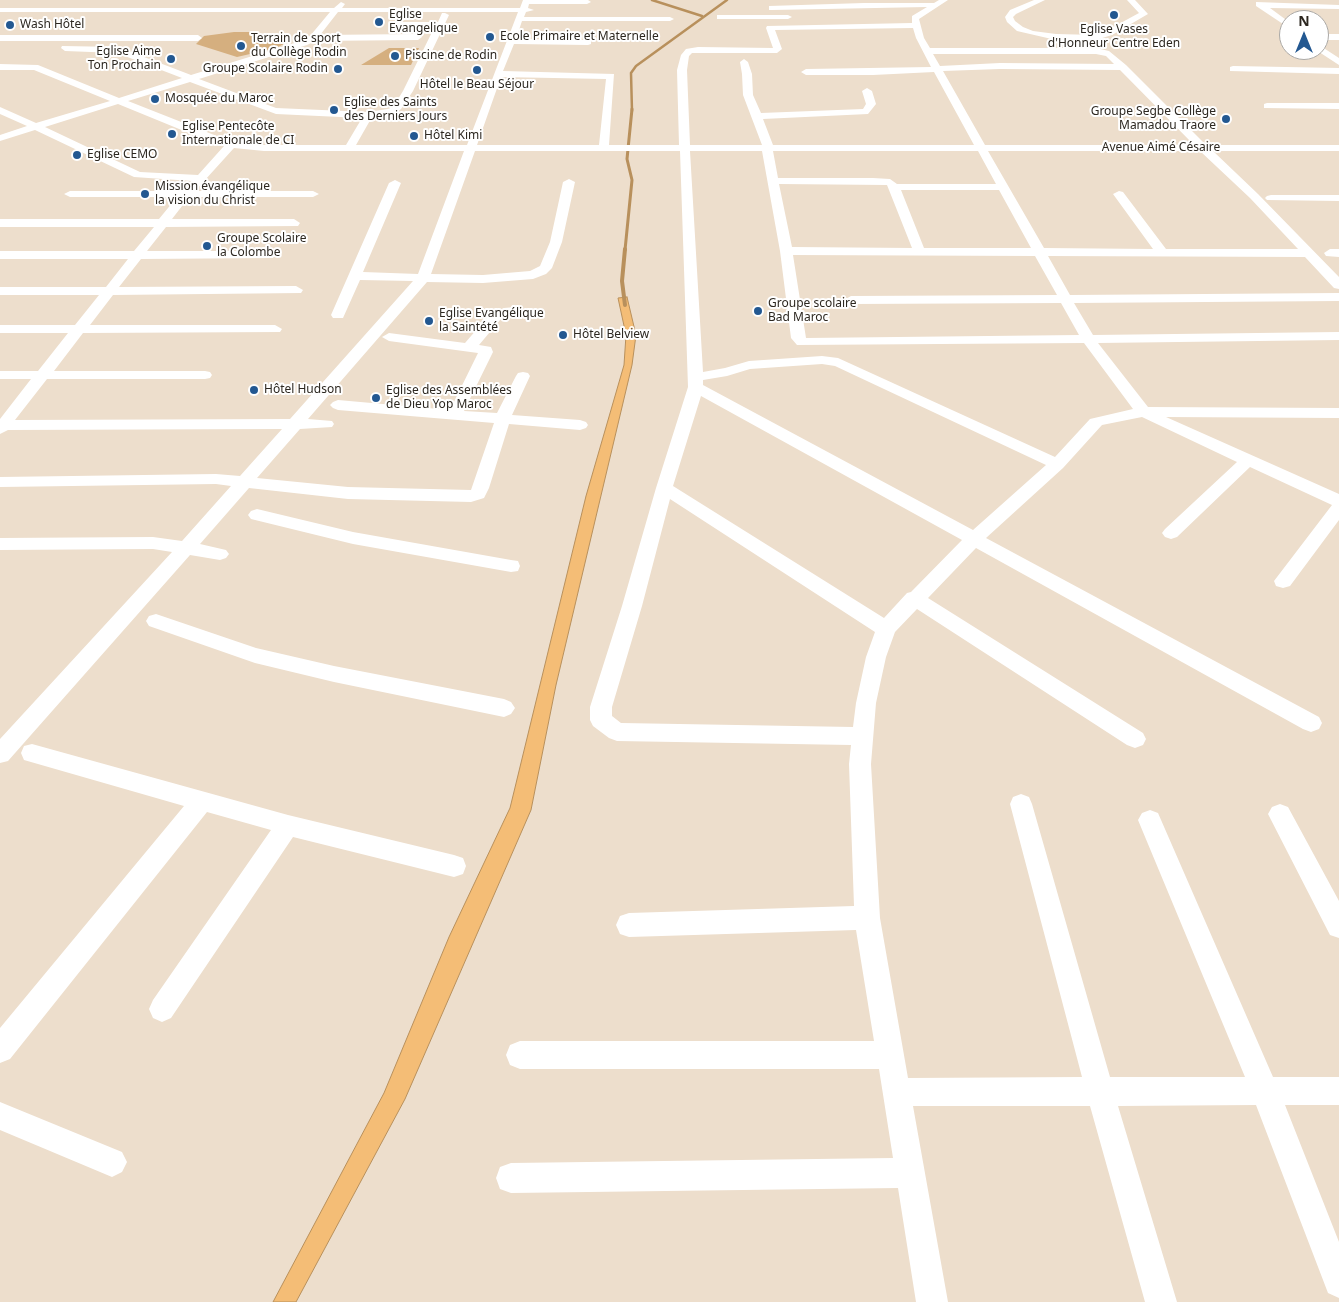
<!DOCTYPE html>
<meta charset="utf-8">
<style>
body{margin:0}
#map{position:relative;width:1339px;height:1302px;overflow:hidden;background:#eddecc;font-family:"Noto Sans",sans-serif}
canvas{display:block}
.north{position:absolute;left:1279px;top:10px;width:50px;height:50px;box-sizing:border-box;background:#fff;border:1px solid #aba9a6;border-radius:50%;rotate:0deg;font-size:14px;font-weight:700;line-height:20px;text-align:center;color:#2c2720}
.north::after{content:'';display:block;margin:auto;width:18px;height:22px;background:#235891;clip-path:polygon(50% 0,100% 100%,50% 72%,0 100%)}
</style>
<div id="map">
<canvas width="1339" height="1302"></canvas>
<div class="north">N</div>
</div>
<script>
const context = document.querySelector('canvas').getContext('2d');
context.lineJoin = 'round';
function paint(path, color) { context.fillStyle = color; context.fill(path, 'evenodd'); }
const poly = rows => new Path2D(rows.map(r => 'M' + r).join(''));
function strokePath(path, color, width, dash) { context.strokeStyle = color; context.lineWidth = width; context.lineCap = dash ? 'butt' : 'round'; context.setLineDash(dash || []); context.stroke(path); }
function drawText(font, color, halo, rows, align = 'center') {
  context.font = font + ' "Noto Sans",sans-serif'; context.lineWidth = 4; context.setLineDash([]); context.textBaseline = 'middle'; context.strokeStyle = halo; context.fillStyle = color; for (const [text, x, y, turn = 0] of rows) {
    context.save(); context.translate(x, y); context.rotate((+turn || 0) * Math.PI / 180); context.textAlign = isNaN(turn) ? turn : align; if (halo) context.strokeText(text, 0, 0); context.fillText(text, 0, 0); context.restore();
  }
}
const green = poly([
 [234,32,250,32,285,41,284,44,276,48,237,57,196,44,204,36],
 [389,48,419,48,411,65,361,65]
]);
const water = poly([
 [627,297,636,335,632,365,556,685,531,810,405,1099,296,1302,273,1302,384,1093,449,937,510,808,586,496,624,365,626,335,618,298,627,297]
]);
const streamFar2 = poly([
 [652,0,702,16],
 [632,111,631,73,636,66,727,0]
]);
const streamFar1 = poly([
 [625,250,632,180,627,159,632,109]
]);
const stream = poly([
 [625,305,622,281,625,249]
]);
const minor = poly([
 [523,0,588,0,591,2,587,4,529,4,528,8,534,10,526,12,524,17,670,17,674,19,670,21,522,21,516,39,591,40,591,44,588,45,514,44,503,71,614,74,609,145,679,145,677,70,681,55,686,49,698,47,773,48,766,28,767,26,912,23,912,16,927,7,772,10,769,10,769,6,864,3,934,3,939,0,948,0,919,19,924,38,930,48,1096,48,1109,51,1126,65,1206,145,1339,145,1339,151,1213,151,1258,194,1339,277,1339,289,1334,288,1305,257,1048,256,1070,295,1339,293,1339,301,1074,303,1093,335,1339,332,1339,340,1098,343,1148,407,1339,408,1339,418,1166,417,1339,494,1339,520,1290,586,1283,588,1276,586,1274,581,1332,505,1250,467,1177,537,1171,539,1165,537,1162,533,1165,529,1237,462,1142,417,1102,425,1063,468,986,538,1319,717,1322,723,1319,729,1311,732,1303,729,976,548,928,598,1143,733,1146,739,1143,745,1135,748,1127,745,917,609,895,632,886,657,876,703,871,764,880,918,908,1078,1082,1077,1010,804,1013,797,1021,794,1029,797,1032,804,1110,1077,1245,1077,1138,820,1142,813,1150,810,1158,813,1273,1077,1339,1077,1339,1105,1285,1105,1339,1242,1339,1298,1328,1293,1256,1105,1118,1106,1177,1302,1145,1302,1090,1106,913,1106,948,1302,916,1302,898,1188,511,1193,500,1189,496,1178,500,1167,511,1163,893,1158,879,1069,520,1069,510,1065,506,1055,510,1045,520,1041,874,1041,856,930,629,937,620,934,616,925,620,916,629,913,854,906,849,764,851,745,617,741,609,738,593,726,590,720,590,707,622,606,656,488,688,387,680,151,475,151,431,274,483,275,530,271,540,266,550,242,563,182,569,179,575,182,562,242,552,268,546,274,533,279,483,283,427,282,308,419,332,421,334,424,332,427,300,429,257,478,348,487,471,490,494,423,338,410,333,408,330,405,333,402,338,400,450,410,478,353,389,341,382,337,389,333,465,343,490,314,504,308,516,307,523,311,521,314,507,316,500,320,479,345,491,347,493,352,464,411,497,413,516,376,518,373,523,372,528,373,530,376,512,415,580,420,586,422,588,425,586,428,580,430,509,424,489,488,484,498,471,502,348,499,249,488,200,544,226,550,229,554,226,558,220,560,190,555,8,761,0,763,0,739,172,552,153,549,0,550,0,538,153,537,182,541,231,486,216,484,0,487,0,477,216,474,240,476,282,429,8,430,0,434,0,419,31,379,0,379,0,371,38,371,68,333,0,333,0,325,75,325,99,295,0,295,0,287,106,287,128,259,0,259,0,251,134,251,154,227,0,227,0,219,159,219,177,197,70,197,64,194,70,191,183,191,192,181,134,177,35,130,0,141,0,135,27,126,0,114,0,107,36,123,110,101,34,70,0,70,0,64,38,65,119,98,182,78,117,53,65,51,61,48,62,46,118,47,191,75,301,41,310,36,330,12,0,12,0,8,334,8,341,2,345,4,342,8,520,8,523,0],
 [338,12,518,12,467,145,356,145,372,117,394,114,401,109,413,91,449,15,445,13,442,13,438,22,394,22,390,24,394,26,435,26,403,91,393,107,388,109,368,112,276,108,199,79,307,45,315,41,418,40,422,37,418,34,320,35,338,12],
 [913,28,916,38,931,67,806,69,801,72,806,75,873,75,934,72,974,145,773,145,763,119,868,114,876,104,872,91,867,88,862,91,866,104,863,109,761,113,753,95,752,74,748,62,744,59,740,62,742,74,743,95,762,145,690,145,687,70,689,56,692,53,777,53,782,49,775,30,913,28],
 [933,54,1096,54,1106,56,1114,64,1000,63,940,66,933,54],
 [1000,69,1120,70,1194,145,985,145,943,71,1000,69],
 [501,77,606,79,599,145,477,145,501,77],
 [190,82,276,114,362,118,346,145,264,145,232,142,128,101,190,82],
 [118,104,206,140,224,146,198,175,140,172,45,127,118,104],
 [234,148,264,151,464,151,418,274,363,272,401,183,395,180,389,183,331,315,333,318,343,318,360,280,413,281,290,419,15,420,47,379,205,379,210,378,212,375,210,372,205,371,54,371,83,333,280,332,282,329,275,325,90,325,113,295,301,293,303,290,296,286,119,287,141,259,273,258,275,255,273,252,269,251,147,251,166,227,298,226,300,223,294,219,172,219,189,197,313,197,319,194,313,191,195,191,234,148],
 [690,151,762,151,780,251,791,338,797,345,1084,343,1133,409,1090,419,1055,457,838,358,822,356,749,361,725,368,703,372,690,151],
 [773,151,978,151,996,184,897,184,890,179,873,178,778,178,773,151],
 [988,151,1200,151,1250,198,1298,249,1166,249,1123,192,1119,191,1113,194,1153,249,1044,248,988,151],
 [779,184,887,185,912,248,792,247,779,184],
 [901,190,999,190,1031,248,924,248,901,190],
 [793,255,1035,256,1057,295,851,296,844,300,851,304,1061,303,1079,335,806,338,793,255],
 [822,364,835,366,1046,465,973,530,703,385,703,380,727,376,750,369,822,364],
 [701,396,962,540,911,592,907,593,884,618,673,486,701,396],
 [670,499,875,632,866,657,856,703,853,727,621,723,612,716,612,707,642,606,670,499],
 [1034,0,1045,0,1016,14,1013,17,1015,21,1023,27,1033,31,1056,34,1095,35,1106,31,1139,13,1127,0,1135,0,1148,14,1112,35,1099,39,1056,40,1017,31,1007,22,1005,17,1010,10,1034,0],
 [1256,2,1339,5,1339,9,1270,8,1289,22,1289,28,1256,6,1256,2],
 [717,15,788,15,792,17,788,19,717,19,717,15],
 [1319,34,1339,34,1339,40,1319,40,1319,34],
 [0,35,198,35,202,38,198,41,0,41,0,35],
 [1319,45,1339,58,1339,65,1316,50,1319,50,1319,45],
 [1233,66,1339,68,1339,74,1230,71,1230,67,1233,66],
 [1267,103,1339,103,1339,109,1264,108,1264,104,1267,103],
 [1271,195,1339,195,1339,201,1267,200,1265,198,1267,196,1271,195],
 [1330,249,1339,249,1339,257,1326,256,1324,253,1330,249],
 [257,509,353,532,511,560,518,561,520,566,518,571,511,572,353,544,251,519,248,515,251,511,257,509],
 [156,614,256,648,334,666,504,699,511,702,515,708,511,714,504,717,334,682,255,663,149,626,146,621,149,616,156,614],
 [32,744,288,815,454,855,463,858,466,866,463,874,454,877,293,837,171,1018,162,1022,153,1018,149,1009,153,1000,271,830,207,812,10,1059,0,1063,0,1028,184,806,24,760,21,753,24,746,32,744],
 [1280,804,1288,807,1339,901,1339,938,1330,935,1268,814,1272,807,1280,804],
 [0,1102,122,1152,127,1162,122,1172,112,1177,0,1130,0,1102]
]);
const markers = [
 [1114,15,5,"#235891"],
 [379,22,5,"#235891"],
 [10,25,5,"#235891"],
 [490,37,5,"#235891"],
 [241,46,5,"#235891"],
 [395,56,5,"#235891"],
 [171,59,5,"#235891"],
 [338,69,5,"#235891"],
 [477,70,5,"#235891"],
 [155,99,5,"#235891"],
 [334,110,5,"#235891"],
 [1226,119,5,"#235891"],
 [172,134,5,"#235891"],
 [414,136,5,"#235891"],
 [77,155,5,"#235891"],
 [145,194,5,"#235891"],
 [207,246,5,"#235891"],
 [758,311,5,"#235891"],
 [429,321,5,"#235891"],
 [563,335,5,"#235891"],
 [254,390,5,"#235891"],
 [376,398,5,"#235891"]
];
const farPoinames = [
 ["Eglise",389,15],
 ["Evangelique",389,29],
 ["Wash Hôtel",20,25],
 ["Eglise Vases",1114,30,"center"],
 ["d'Honneur Centre Eden",1114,44,"center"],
 ["Ecole Primaire et Maternelle",500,37],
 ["Terrain de sport",251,39],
 ["du Collège Rodin",251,53],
 ["Eglise Aime",161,52,"right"],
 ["Ton Prochain",161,66,"right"],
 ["Piscine de Rodin",405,56],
 ["Groupe Scolaire Rodin",328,69,"right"],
 ["Hôtel le Beau Séjour",477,85,"center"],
 ["Mosquée du Maroc",165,99],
 ["Eglise des Saints",344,103],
 ["des Derniers Jours",344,117],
 ["Groupe Segbe Collège",1216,112,"right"],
 ["Mamadou Traore",1216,126,"right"],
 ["Eglise Pentecôte",182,127],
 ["Internationale de CI",182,141],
 ["Hôtel Kimi",424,136],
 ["Eglise CEMO",87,155],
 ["Mission évangélique",155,187],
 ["la vision du Christ",155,201],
 ["Groupe Scolaire",217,239],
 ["la Colombe",217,253],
 ["Groupe scolaire",768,304],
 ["Bad Maroc",768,318],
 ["Eglise Evangélique",439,314],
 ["la Saintété",439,328],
 ["Hôtel Belview",573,335],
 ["Hôtel Hudson",264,390],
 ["Eglise des Assemblées",386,391],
 ["de Dieu Yop Maroc",386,405]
];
const farStreetnames = [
 ["Avenue Aimé Césaire",1161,148]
];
paint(green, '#d5af7f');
paint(water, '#f4bd76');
strokePath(water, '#b8905c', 1);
strokePath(streamFar2, '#b8905c', 2.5);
strokePath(streamFar1, '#b8905c', 3);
strokePath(stream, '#b8905c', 4);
paint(minor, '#fff');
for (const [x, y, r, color] of markers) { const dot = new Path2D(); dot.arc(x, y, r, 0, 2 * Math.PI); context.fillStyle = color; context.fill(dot); strokePath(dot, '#fff', 2); }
drawText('12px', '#2c2720', '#fff', farPoinames, 'left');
drawText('12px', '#2c2720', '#fff', farStreetnames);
</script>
